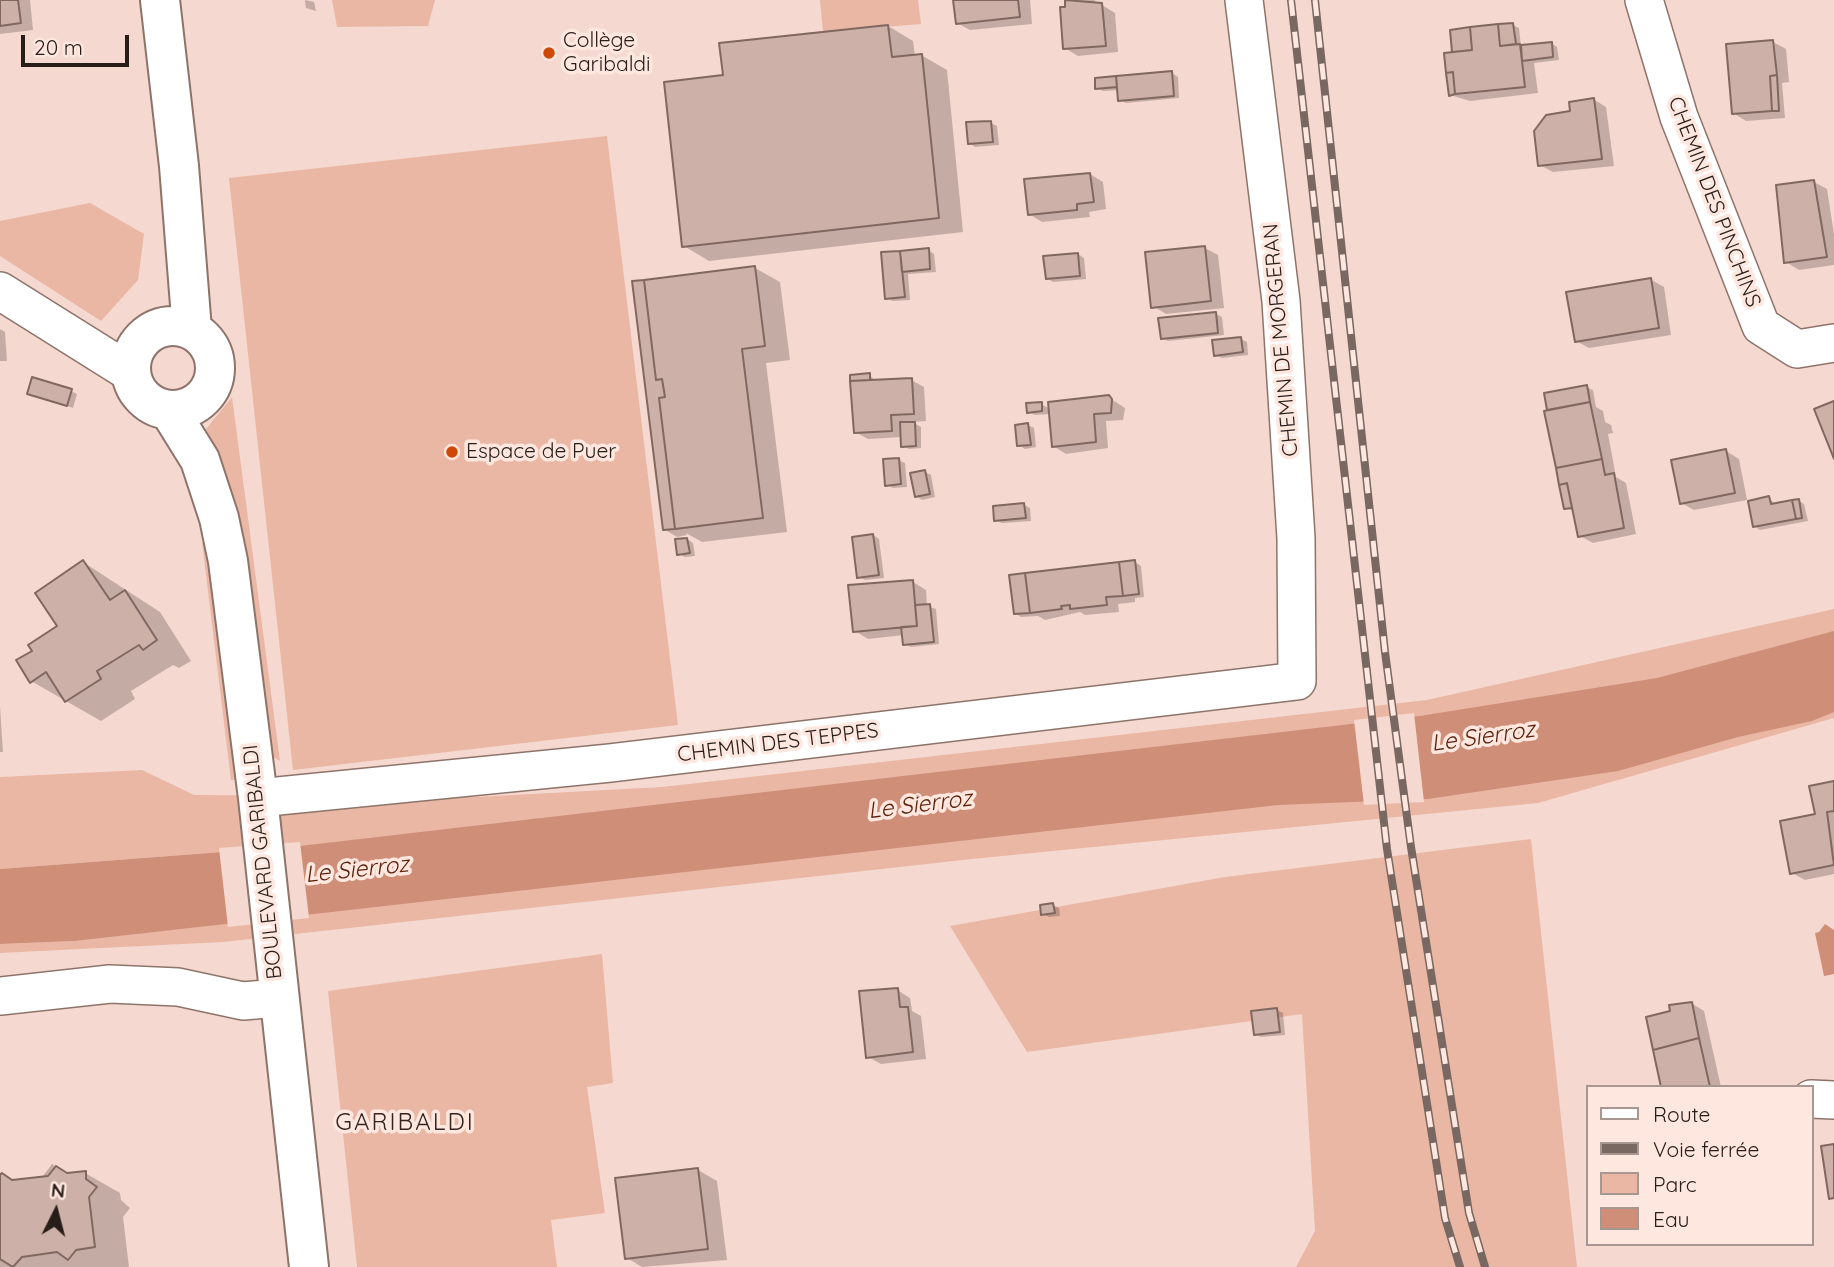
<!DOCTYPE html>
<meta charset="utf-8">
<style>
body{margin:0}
#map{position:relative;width:1834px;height:1267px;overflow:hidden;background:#f5d8cf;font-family:Quicksand,sans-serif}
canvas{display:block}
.legend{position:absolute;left:1586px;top:1085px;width:228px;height:161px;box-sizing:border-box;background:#fee7df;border:2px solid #a89690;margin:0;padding:9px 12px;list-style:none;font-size:21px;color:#271d19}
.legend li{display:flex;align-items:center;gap:14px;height:35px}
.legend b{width:35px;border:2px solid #a89690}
.north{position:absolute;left:21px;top:1176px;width:70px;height:70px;-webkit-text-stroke:5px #fee7df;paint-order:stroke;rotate:6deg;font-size:19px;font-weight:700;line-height:28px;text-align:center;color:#271d19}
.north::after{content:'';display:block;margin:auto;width:24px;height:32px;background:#271d19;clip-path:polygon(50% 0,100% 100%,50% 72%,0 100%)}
.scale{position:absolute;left:21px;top:35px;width:108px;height:32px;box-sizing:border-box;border:4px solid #271d19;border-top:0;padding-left:9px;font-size:21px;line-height:24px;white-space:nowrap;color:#271d19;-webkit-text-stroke:5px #fee7df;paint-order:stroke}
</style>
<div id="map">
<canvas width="1834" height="1267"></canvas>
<ul class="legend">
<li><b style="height:9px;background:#fff"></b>Route</li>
<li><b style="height:9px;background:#796761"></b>Voie ferrée</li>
<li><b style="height:19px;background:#eab7a5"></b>Parc</li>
<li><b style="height:19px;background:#cf8e77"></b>Eau</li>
</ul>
<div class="north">N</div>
<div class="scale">20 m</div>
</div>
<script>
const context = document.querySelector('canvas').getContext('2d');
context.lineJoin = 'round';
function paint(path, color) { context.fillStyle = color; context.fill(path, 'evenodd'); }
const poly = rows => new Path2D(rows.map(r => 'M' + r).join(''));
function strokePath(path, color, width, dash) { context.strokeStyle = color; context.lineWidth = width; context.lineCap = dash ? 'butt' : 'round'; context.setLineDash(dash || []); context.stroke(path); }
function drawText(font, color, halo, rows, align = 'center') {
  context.font = font + ' Quicksand,sans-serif'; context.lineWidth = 7; context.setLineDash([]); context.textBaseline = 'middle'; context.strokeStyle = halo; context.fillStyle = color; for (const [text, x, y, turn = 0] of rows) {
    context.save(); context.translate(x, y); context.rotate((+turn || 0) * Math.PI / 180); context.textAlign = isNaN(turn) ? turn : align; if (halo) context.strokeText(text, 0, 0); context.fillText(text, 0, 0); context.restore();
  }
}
const green = poly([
 [332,0,435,0,428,26,337,27],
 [820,0,918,0,921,24,823,32],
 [607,136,678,725,293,770,229,178],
 [90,203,144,234,138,280,101,321,0,256,0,221],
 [232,397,280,761,265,752,235,501,206,429],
 [202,542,209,555,240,779,231,780],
 [1834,609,1834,718,1538,803,972,859,223,942,0,953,0,944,75,941,306,914,299,846,0,869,0,777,142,770,194,795,476,797,662,787,1427,700],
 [1531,839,1577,1267,1296,1267,1315,1231,1302,1014,1027,1052,950,926,1225,877],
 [602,954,613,1083,587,1087,605,1213,551,1220,557,1267,357,1267,328,991]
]);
const water = poly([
 [1834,631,1834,712,1812,721,1738,737,1618,771,1428,799,1278,805,75,941,0,944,0,869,300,846,1420,716,1657,678],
 [1825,924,1834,930,1834,974,1824,976,1815,933,1819,932]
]);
const pier = poly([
 [1414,713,1424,802,1364,805,1354,720],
 [300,842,309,918,228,927,219,848]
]);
const shadow = poly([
 [0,0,30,0,33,30,0,34],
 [305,0,314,2,316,11,306,8],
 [970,0,1030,0,1032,24,970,30,957,23],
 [1067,0,1094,0,1115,13,1118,52,1078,56,1065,48],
 [1513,25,1519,28,1521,47,1551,43,1557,47,1559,60,1534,63,1538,93,1470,101,1450,95,1458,53,1454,51],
 [888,26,913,41,915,56,921,55,947,70,963,232,709,261,684,246,725,77],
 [1773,42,1786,49,1789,82,1782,83,1785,118,1746,121,1733,113],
 [1172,73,1178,77,1179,98,1126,103,1120,100,1119,90,1103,91,1097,88],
 [1593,99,1606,107,1614,166,1553,172,1540,165,1572,113],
 [991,123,997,126,999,145,975,147,969,143],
 [1090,174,1103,182,1106,209,1089,212,1090,217,1042,222,1029,214],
 [1814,182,1827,189,1834,234,1834,265,1799,270,1786,262],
 [1205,248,1218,255,1224,308,1166,314,1153,306],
 [928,250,934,254,936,272,908,274,910,300,893,301,887,298,882,254],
 [1078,254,1084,258,1086,279,1053,282,1047,278],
 [755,268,780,282,790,360,766,363,787,532,702,542,686,533,687,535,677,537,664,529],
 [1650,279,1664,287,1671,335,1589,348,1576,341],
 [1216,314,1222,317,1224,335,1168,341,1162,338],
 [0,329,5,332,7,361,0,361],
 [1241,339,1247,342,1248,355,1222,358,1215,355],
 [870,375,876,382,911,380,924,387,926,421,912,422,921,427,921,448,909,449,903,446,902,437,868,439,855,432,852,376],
 [1586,387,1593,390,1596,407,1603,411,1605,422,1611,425,1613,433,1608,434,1616,477,1626,483,1636,534,1593,543,1580,536,1575,511,1565,508,1552,411,1549,409],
 [71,391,77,394,73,408,29,393],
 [1108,397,1125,408,1123,420,1106,421,1108,448,1066,454,1053,446,1051,414,1035,415,1029,412,1041,404,1050,409],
 [1028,425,1034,428,1036,447,1025,449,1019,445],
 [1726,451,1739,459,1747,500,1694,510,1681,503],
 [898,460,905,463,907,487,893,488,887,485],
 [925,472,931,475,935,497,922,500,916,496],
 [1769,498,1776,505,1798,500,1804,504,1808,521,1760,530,1754,526],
 [1024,505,1030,508,1031,521,1002,523,996,520],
 [873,535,879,539,884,578,865,580,859,577],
 [687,539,693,543,695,556,685,557,679,554],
 [83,562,160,612,191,661,179,668,173,665,131,691,135,699,101,721,31,681,34,651,59,626],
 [1135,562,1141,566,1144,597,1135,598,1135,602,1118,604,1119,612,1085,615,1080,612,1045,620,1038,616,1021,617,1015,613],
 [913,582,926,590,927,606,936,609,939,644,911,647,905,644,904,635,868,639,855,631],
 [0,706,3,752,0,752],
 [1834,783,1834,874,1805,880,1792,873],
 [1053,905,1059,908,1060,916,1049,917,1043,914],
 [897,990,910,998,912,1011,921,1016,926,1059,881,1064,868,1057],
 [1691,1003,1704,1011,1721,1087,1663,1087,1672,1013],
 [1277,1010,1283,1013,1285,1035,1261,1037,1255,1034],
 [52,1164,69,1175,85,1173,120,1193,121,1200,130,1208,123,1217,129,1267,0,1267,0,1173,14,1182,46,1178,43,1176],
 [698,1170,717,1181,727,1260,642,1267,627,1258]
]);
const building = poly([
 [0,0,18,0,21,23,0,26,0,0],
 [953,0,1018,0,1020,17,956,24,953,0],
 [1065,0,1102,3,1106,46,1063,49,1060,7,1065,7,1065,0],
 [1513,23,1516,44,1500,46,1498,24,1513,23],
 [1498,24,1500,46,1520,44,1525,87,1455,94,1453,72,1446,73,1444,53,1472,50,1470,27,1498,24],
 [888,25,892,57,922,54,939,218,682,247,664,82,723,75,719,43,888,25],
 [1470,27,1472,50,1452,52,1450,30,1470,27],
 [1773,40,1777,75,1770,76,1772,111,1732,114,1726,44,1773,40],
 [1552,42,1553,57,1522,61,1521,45,1552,42],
 [1172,71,1174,96,1118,101,1116,76,1172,71],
 [1453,72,1455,94,1449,96,1446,73,1453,72],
 [1777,75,1779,111,1772,111,1770,76,1777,75],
 [1116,76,1117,87,1095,89,1095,78,1116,76],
 [1594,98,1602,159,1538,166,1534,131,1546,115,1570,111,1569,102,1594,98],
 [991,121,993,142,968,144,966,122,991,121],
 [1090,173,1094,202,1077,204,1077,210,1028,215,1024,179,1090,173],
 [1814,180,1827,257,1784,263,1776,185,1814,180],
 [1205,246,1211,301,1151,308,1145,252,1205,246],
 [929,248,930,269,902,272,900,251,929,248],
 [900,251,905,297,885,299,881,252,900,251],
 [1078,253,1080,276,1046,279,1043,256,1078,253],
 [755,266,765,346,742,349,763,518,675,529,659,398,665,397,662,379,656,380,644,280,755,266],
 [1651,278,1659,328,1575,342,1566,292,1651,278],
 [644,280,656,380,662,379,665,397,659,398,675,529,663,530,632,281,644,280],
 [1216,312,1218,333,1161,339,1158,318,1216,312],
 [1241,337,1243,352,1214,356,1212,340,1241,337],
 [870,373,870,380,850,381,850,375,870,373],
 [32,377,72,389,67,406,27,394,32,377],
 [912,378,914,414,891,415,892,431,854,433,850,381,912,378],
 [1587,385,1590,402,1547,410,1544,393,1587,385],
 [1109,395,1112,399,1111,413,1094,414,1096,442,1052,447,1048,402,1109,395],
 [1834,401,1834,459,1814,409,1834,401],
 [1042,402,1042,411,1027,413,1026,403,1042,402],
 [1590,402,1602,459,1556,468,1544,411,1590,402],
 [900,422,915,422,916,446,901,447,900,422],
 [1028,423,1031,445,1017,446,1015,425,1028,423],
 [1726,449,1735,493,1680,504,1671,460,1726,449],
 [899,458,901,484,885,486,883,459,899,458],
 [1602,459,1605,475,1614,473,1624,528,1578,537,1567,483,1559,485,1556,468,1602,459],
 [925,470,930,494,915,497,910,473,925,470],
 [1567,483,1572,508,1564,509,1559,485,1567,483],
 [1769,496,1771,504,1792,500,1796,519,1753,527,1748,501,1769,496],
 [1799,499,1802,518,1796,519,1792,500,1799,499],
 [1024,503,1026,518,994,521,993,506,1024,503],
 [873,534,879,575,857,578,852,537,873,534],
 [687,538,690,553,677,555,675,539,687,538],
 [83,560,110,600,125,590,157,640,143,650,139,645,97,671,101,679,65,702,46,672,30,683,16,660,32,651,28,645,57,626,35,593,83,560],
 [1135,560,1139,594,1123,596,1119,562,1135,560],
 [1119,562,1123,596,1106,597,1107,605,1070,609,1070,605,1061,606,1062,609,1030,613,1025,573,1119,562],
 [1025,573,1030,613,1014,614,1009,575,1025,573],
 [913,580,917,626,853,632,848,585,913,580],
 [930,604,934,642,903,645,901,627,917,626,915,605,930,604],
 [1834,781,1834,811,1827,812,1834,865,1790,874,1780,821,1815,814,1809,786,1834,781],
 [1053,903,1055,913,1041,915,1040,905,1053,903],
 [898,988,900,1007,908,1007,913,1052,866,1058,859,991,898,988],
 [1692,1002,1699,1038,1653,1050,1646,1017,1670,1011,1669,1005,1692,1002],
 [1277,1008,1280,1032,1254,1035,1251,1011,1277,1008],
 [1699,1038,1710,1087,1661,1087,1653,1050,1699,1038],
 [1834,1144,1834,1198,1829,1199,1821,1146,1834,1144],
 [56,1166,67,1173,86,1171,86,1179,97,1187,89,1197,95,1247,76,1250,68,1260,57,1252,22,1257,13,1267,0,1259,0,1175,2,1173,12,1180,48,1176,56,1166],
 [698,1168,708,1249,625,1259,615,1178,698,1168]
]);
const street = poly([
 [1644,0,1679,117,1761,326,1797,349,1834,343],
 [0,291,131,373],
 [258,798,610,763,1297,681,1296,538,1281,301,1244,0],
 [0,996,110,984,178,987,243,1001,278,998],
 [1811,1099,1834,1100]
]);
const secondary = poly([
 [160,0,179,166,192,330],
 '131 368a42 42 0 1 1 84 0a42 42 0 1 1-84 0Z',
 [169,410,200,460,219,518,228,561,258,798,309,1267]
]);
const rail = poly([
 [1291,0,1387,849,1445,1218,1460,1267],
 [1315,0,1385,652,1411,847,1469,1213,1485,1267]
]);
const markers = [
 [549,53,7,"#ce4808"],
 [452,452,7,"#ce4808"]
];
const poiNames = [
 ["Collège",563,41],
 ["Garibaldi",563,65],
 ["Espace de Puer",466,452]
];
const streetNames = [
 ["CHEMIN DES PINCHINS",1714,202,69],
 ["CHEMIN DE MORGERAN",1281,340,-95],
 ["CHEMIN DES TEPPES",778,743,-7],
 ["BOULEVARD GARIBALDI",263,862,-96]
];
const waterNames = [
 ["Le Sierroz",1483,737,-8],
 ["Le Sierroz",920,805,-7],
 ["Le Sierroz",357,870,-6]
];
const quarterNames = [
 ["GARIBALDI",405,1123]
];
paint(green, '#eab7a5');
paint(water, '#cf8e77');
paint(pier, '#f5d8cf');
paint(shadow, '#0003');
paint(building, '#cdb1a8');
strokePath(building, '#80675f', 2);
strokePath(street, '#8d746b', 40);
strokePath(secondary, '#8d746b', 42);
strokePath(street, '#fff', 37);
strokePath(secondary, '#fff', 38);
strokePath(rail, '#796761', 8);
strokePath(rail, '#fee7df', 5, [16]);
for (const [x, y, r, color] of markers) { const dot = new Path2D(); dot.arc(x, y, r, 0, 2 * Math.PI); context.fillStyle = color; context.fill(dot); strokePath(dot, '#fee7df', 2.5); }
drawText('21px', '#271d19', '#fee7df', poiNames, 'left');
drawText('21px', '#271d19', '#fee7df', streetNames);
drawText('italic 23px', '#5e230c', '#fee7df', waterNames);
context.letterSpacing = '2px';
drawText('24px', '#38231c', '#fee7df', quarterNames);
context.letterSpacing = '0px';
</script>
